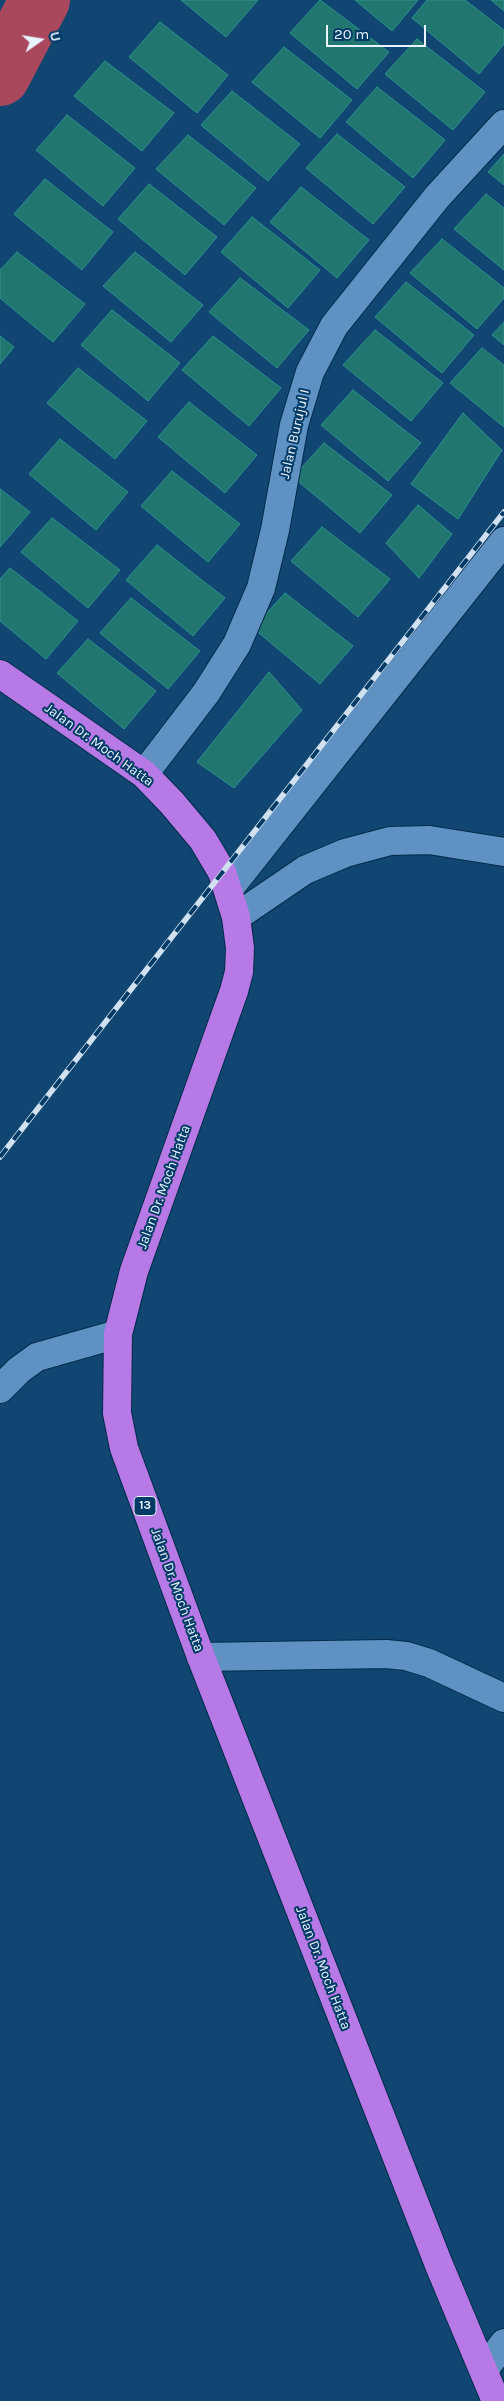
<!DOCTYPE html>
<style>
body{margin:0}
#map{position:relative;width:504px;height:2401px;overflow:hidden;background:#114672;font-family:Karla,sans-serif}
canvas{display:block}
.north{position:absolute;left:15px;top:15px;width:50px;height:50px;-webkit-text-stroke:4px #023b66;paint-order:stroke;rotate:77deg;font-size:14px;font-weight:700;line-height:20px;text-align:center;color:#e9f4ff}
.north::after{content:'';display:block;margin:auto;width:18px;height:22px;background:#e9f4ff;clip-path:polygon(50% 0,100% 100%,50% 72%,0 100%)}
.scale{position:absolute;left:326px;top:25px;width:100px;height:22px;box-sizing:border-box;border:2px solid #e9f4ff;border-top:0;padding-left:6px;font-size:15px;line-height:18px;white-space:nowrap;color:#e9f4ff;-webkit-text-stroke:4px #023b66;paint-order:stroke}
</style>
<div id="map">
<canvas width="504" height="2401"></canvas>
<div class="north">U</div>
<div class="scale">20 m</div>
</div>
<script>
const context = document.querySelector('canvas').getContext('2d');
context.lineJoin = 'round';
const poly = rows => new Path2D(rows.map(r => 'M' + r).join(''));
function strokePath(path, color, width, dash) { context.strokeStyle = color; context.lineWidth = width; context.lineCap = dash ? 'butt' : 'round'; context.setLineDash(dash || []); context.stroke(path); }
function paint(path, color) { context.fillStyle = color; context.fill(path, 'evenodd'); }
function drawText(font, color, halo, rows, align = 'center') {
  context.font = font + ' Karla,sans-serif'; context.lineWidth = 4; context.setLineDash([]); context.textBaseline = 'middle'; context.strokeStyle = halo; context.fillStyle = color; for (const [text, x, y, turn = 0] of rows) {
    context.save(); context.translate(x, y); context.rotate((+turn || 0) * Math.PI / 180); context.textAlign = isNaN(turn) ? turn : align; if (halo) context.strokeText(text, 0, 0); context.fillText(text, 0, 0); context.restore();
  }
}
const river = poly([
 [0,76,40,0]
]);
const building = poly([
 [181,0,258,0,226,37,181,0],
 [320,0,389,52,357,89,290,33,320,0],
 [355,0,418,0,392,31,355,0],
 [427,0,465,0,504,30,504,44,479,74,412,18,427,0],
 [491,0,504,0,504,11,491,0],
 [160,22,228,75,197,113,129,57,160,22],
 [417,39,485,92,453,130,385,74,417,39],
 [284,47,352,100,320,138,252,82,284,47],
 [105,61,174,113,142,151,74,96,105,61],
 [377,87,445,140,413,178,346,122,377,87],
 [232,91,300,144,268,181,201,125,232,91],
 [67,115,135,168,103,206,36,150,67,115],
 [337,134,405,187,373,224,306,168,337,134],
 [188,135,256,188,224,225,156,169,188,135],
 [504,154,504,185,488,172,504,154],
 [45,179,113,232,82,270,14,214,45,179],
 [149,184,217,237,185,275,118,219,149,184],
 [301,187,369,240,337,278,270,222,301,187],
 [486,194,504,208,504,270,454,229,486,194],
 [252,217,320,270,288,308,221,252,252,217],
 [442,239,504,288,504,298,477,329,410,273,442,239],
 [17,252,85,304,53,342,0,298,0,270,17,252],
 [135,252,203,305,171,342,103,286,135,252],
 [240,278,309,330,277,368,209,312,240,278],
 [406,282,474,335,442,373,375,317,406,282],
 [112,310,180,363,148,401,81,345,112,310],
 [504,322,504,345,492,335,504,322],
 [375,330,443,383,411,421,343,365,375,330],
 [0,336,14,347,0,364,0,336],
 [213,336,281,388,249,426,182,370,213,336],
 [482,348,504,365,504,427,450,383,482,348],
 [78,368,147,421,115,459,47,403,78,368],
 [353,390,421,443,388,481,321,425,353,390],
 [189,402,257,455,225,493,158,437,189,402],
 [463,413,502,450,458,519,411,484,463,413],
 [60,439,128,492,96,530,29,474,60,439],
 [324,443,392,495,360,533,293,477,324,443],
 [172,471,240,524,208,562,141,506,172,471],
 [0,489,30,512,0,547,0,489],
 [418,505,452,534,419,578,386,543,418,505],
 [52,518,120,570,88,608,21,552,52,518],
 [322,527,390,579,358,617,291,561,322,527],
 [157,545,225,598,193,636,126,580,157,545],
 [10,568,78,621,46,659,0,621,0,579,10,568],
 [285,593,353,646,320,684,253,628,285,593],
 [131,598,200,651,168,689,100,633,131,598],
 [88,639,156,691,124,729,57,673,88,639],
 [269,672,302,710,234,788,197,762,269,672]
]);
const minor = poly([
 [144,774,206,693,237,644,261,588,275,530,294,425,310,372,334,326,437,197,504,124],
 [228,890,504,541],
 [236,917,305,870,345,853,390,841,429,840,504,852],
 [0,1389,19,1370,37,1357,118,1334],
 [201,1657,386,1654,406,1656,429,1663,504,1698],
 [484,2370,504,2343]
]);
const highway = poly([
 [0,674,144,774,172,803,203,840,222,872,236,917,240,948,239,972,234,991,134,1271,118,1334,117,1413,124,1448,201,1657,439,2265,496,2401]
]);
const rail = poly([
 [0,1157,504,512]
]);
const shields = [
 [145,1506,22]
];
const shieldNames = [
 ["13",145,1506]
];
const streetNames = [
 ["Jalan Burujul I",295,434,-77],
 ["Jalan Dr. Moch Hatta",99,745,36],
 ["Jalan Dr. Moch Hatta",164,1187,-70],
 ["Jalan Dr. Moch Hatta",177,1590,70],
 ["Jalan Dr. Moch Hatta",323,1968,69]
];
strokePath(river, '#a9475d', 60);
paint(building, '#227670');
strokePath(building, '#2c928c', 1);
strokePath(minor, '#032b4c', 30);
strokePath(highway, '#032b4c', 30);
strokePath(minor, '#5f92c3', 28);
strokePath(highway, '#b679e6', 28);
strokePath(rail, '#d1e1f0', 5.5);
strokePath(rail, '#023b66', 4, [11]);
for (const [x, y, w] of shields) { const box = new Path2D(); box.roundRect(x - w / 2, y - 9.5, w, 19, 4); context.fillStyle = '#023b66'; context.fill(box); strokePath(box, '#e9f4ff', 1); }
drawText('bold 12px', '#e9f4ff', null, shieldNames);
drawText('14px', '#e9f4ff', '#023b66', streetNames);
</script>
